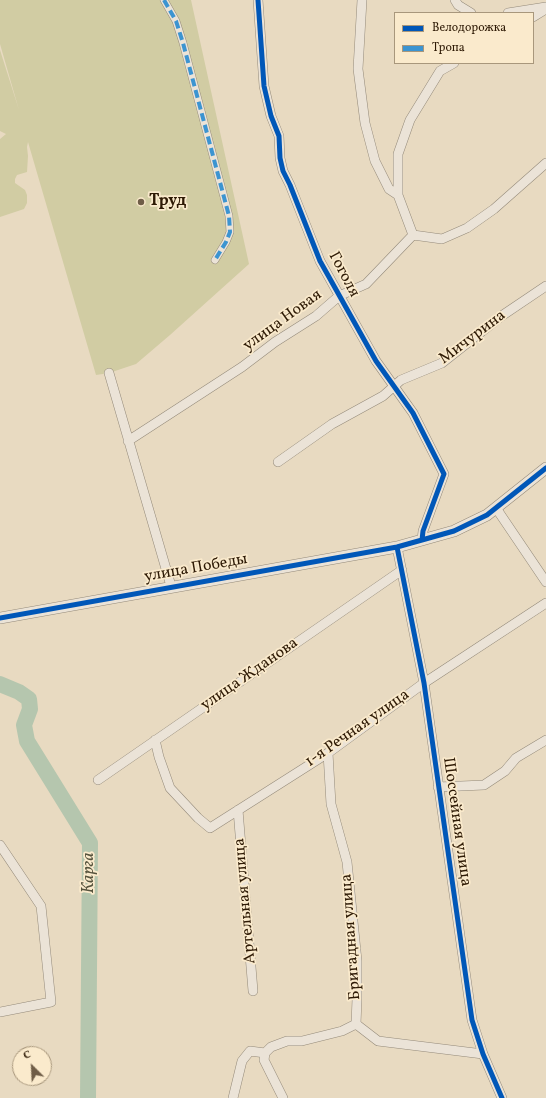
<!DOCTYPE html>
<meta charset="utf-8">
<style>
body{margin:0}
#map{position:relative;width:546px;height:1098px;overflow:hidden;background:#e8dac1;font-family:Vollkorn,serif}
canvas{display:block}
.legend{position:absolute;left:394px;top:12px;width:140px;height:52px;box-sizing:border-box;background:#faeacc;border:1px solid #a8977c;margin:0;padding:5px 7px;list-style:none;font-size:12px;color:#2e1a05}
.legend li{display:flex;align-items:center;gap:8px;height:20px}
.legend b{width:20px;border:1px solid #a8977c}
.north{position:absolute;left:12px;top:1046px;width:40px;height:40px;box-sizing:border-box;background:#faeacc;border:1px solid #a8977c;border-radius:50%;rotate:336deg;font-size:11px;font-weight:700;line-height:16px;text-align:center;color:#2e1a05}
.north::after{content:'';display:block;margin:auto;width:14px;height:18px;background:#6f5d47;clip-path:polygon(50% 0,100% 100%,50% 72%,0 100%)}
</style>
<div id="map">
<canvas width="546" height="1098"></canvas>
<ul class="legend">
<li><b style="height:5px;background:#0057b8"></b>Велодорожка</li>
<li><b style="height:5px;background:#3c94d1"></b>Тропа</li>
</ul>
<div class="north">С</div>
</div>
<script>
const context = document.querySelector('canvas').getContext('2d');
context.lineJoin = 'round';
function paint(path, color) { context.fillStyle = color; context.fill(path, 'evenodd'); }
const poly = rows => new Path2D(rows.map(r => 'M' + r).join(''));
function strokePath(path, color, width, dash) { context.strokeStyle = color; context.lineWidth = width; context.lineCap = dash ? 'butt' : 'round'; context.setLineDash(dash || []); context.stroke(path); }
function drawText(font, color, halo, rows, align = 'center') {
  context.font = font + ' Vollkorn,serif'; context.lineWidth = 3.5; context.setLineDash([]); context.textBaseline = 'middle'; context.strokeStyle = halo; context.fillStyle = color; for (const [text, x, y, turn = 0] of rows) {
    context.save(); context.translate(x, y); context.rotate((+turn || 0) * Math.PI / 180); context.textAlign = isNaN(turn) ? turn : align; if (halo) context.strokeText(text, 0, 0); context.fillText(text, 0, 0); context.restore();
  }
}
const green = poly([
 [0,0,191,0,249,264,170,335,136,364,109,373,96,375,28,142,27,147,28,156,27,172,17,175,15,179,15,183,25,190,27,195,27,203,24,209,0,217,0,139,6,134,0,131,0,50,19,110,0,44]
]);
const river = poly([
 [0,684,19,692,29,699,30,709,24,725,27,741,90,843,88,1098]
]);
const pedestrian = poly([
 [164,0,176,21,183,43,229,216,230,232,226,242,215,260]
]);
const minor = poly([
 [258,0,264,86,271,116,279,136,280,158,283,171,290,185,320,261,376,361,413,413,444,474,423,531,422,540],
 [362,0,358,69,365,123,375,161,389,189,398,195],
 [455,0,458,5,471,13],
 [508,13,546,7],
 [533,17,546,9],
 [413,235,398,195,398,154,410,120,440,71,454,63],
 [109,373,171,586],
 [128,441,242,367,275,342,316,316,339,296,366,284,413,235,442,239,467,228,494,209,546,163],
 [278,462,332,424,383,396,401,380,442,363,500,317,546,286],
 [496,508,546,582],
 [397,547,424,683,472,1020,483,1054,502,1098],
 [155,740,159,757,170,788,198,818,210,828,328,753,424,683,546,603],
 [328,753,331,804,347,862,357,961,357,999,356,1024],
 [98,780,402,570],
 [438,787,484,785,505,771,516,758,546,740],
 [238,810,253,991],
 [0,845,41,906,51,1002,0,1012],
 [356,1024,378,1041,483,1054],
 [233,1098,242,1061,250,1051,265,1053],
 [283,1098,264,1060,265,1053,271,1047,287,1041,302,1041,342,1031,356,1024]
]);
const tertiary = poly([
 [0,618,397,547,454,531,487,515,546,468]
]);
const quiet = poly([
 [164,0,176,21,183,43,229,216,230,232,226,242,215,260]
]);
const cycleway = poly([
 [258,0,264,86,271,116,279,136,280,158,283,171,290,185,320,261,376,361,413,413,444,474,423,531,422,540],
 [397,547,424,683,472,1020,483,1054,502,1098],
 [0,618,397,547,454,531,487,515,546,468]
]);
const markers = [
 [141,202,4,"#6f5d47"]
];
const poiNames = [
 ["Труд",149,202]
];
const streetNames = [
 ["Гоголя",343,275,62],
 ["улица Новая",283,321,-36],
 ["Мичурина",473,338,-37],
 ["улица Победы",196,569,-10],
 ["улица Жданова",250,675,-35],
 ["1-я Речная улица",358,729,-35],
 ["Шоссейная улица",456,822,82],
 ["Артельная улица",246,901,-95],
 ["Бригадная улица",352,937,-94]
];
const waterNames = [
 ["Карга",90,873,-90]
];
paint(green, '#d1cca3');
strokePath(river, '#b5c6ae', 16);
strokePath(pedestrian, '#948a7a', 8);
strokePath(minor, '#948a7a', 10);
strokePath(tertiary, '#948a7a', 12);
strokePath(pedestrian, '#ebe3d7', 7);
strokePath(minor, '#ebe3d7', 9);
strokePath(tertiary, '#ebe3d7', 11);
strokePath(quiet, '#3c94d1', 4, [8, 4]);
strokePath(cycleway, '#0057b8', 5);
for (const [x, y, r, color] of markers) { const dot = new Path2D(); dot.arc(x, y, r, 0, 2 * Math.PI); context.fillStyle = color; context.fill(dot); strokePath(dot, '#faeacc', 1.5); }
drawText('bold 16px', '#2e1a05', '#faeacc', poiNames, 'left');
drawText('16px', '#2e1a05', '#faeacc', streetNames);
drawText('italic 17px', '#56533d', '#faeacc', waterNames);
</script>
